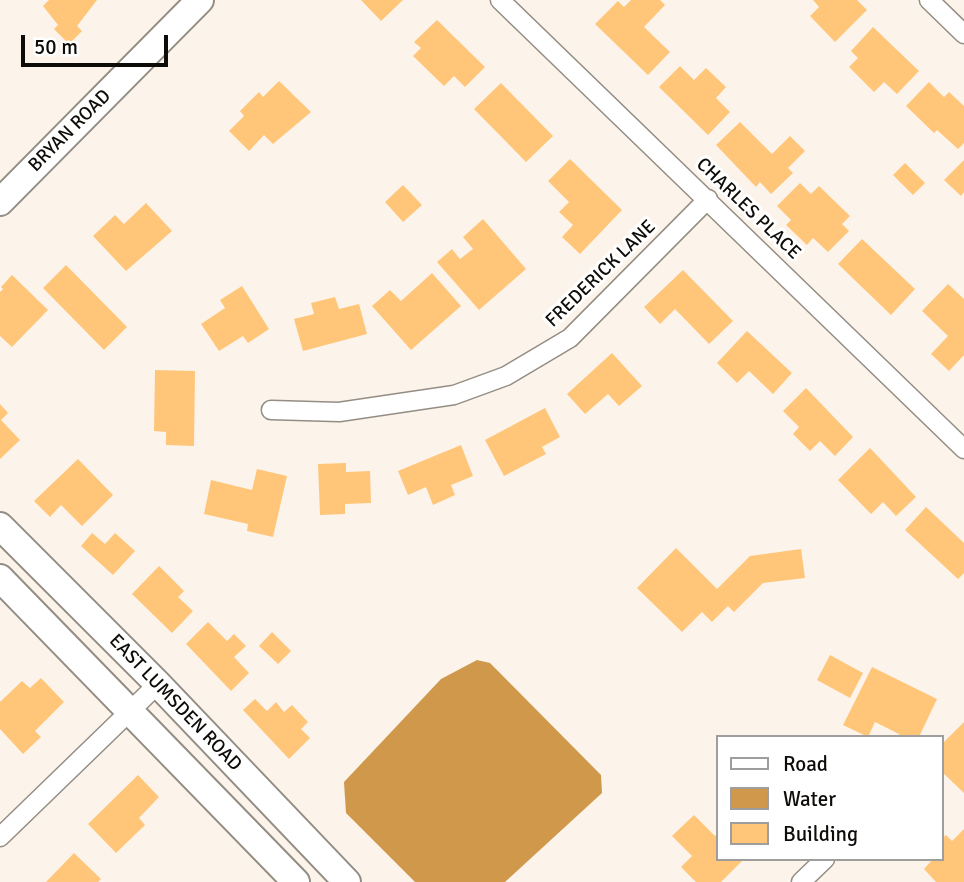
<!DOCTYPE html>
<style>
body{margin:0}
#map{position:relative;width:964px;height:882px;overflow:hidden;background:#fcf4eb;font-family:Signika,sans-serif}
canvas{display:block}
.legend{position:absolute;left:716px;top:735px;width:228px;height:126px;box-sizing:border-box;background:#fff;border:2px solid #9f9e9d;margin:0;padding:9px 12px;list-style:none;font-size:21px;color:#0e0c09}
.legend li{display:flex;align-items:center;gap:14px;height:35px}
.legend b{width:35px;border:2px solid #9f9e9d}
.scale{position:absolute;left:21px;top:35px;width:147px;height:32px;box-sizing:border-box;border:4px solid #0e0c09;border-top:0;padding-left:9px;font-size:21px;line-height:24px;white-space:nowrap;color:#0e0c09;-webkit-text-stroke:5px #fff;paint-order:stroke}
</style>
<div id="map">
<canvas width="964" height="882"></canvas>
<ul class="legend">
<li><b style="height:9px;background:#fff"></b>Road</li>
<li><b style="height:19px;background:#cf984b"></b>Water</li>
<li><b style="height:19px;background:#ffc679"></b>Building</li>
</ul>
<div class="scale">50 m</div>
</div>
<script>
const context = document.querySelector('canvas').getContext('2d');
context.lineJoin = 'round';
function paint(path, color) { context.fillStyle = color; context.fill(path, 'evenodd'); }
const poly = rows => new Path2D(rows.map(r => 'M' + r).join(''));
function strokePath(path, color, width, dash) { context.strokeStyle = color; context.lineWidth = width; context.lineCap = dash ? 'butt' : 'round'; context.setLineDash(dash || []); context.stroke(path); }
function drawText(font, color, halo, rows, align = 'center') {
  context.font = font + ' Signika,sans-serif'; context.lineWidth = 6; context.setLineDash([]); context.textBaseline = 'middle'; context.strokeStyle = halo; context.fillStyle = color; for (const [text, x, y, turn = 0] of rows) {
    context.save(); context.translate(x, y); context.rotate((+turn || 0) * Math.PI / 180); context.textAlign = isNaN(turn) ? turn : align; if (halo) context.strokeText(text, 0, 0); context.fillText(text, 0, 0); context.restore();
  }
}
const water = poly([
 [477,660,490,663,601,775,602,793,505,882,415,882,346,813,344,782,441,679]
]);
const building = poly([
 [49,0,97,0,77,26,82,31,69,44,54,29,58,25,43,6],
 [361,0,403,0,381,21],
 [631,0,660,0,665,5,644,27,670,52,648,75,595,24,618,1,624,7],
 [813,0,857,0,867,10,835,42,810,16,819,7],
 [437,20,485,67,465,87,454,76,444,86,413,56,421,48,414,42],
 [873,27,919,71,897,94,884,82,874,92,849,67,858,58,851,51],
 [680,66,694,80,706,68,726,87,716,98,730,112,708,135,659,87],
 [279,81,311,112,273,144,264,135,249,151,229,131,244,116,240,111,259,92,263,97],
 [929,82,944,97,949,92,964,106,964,143,958,149,937,130,934,133,906,106],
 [501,83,553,136,526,162,474,109],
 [740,122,772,154,790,136,805,151,788,168,793,173,771,194,760,182,756,187,716,145],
 [570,159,622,210,580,254,562,237,573,225,559,212,569,202,548,181],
 [964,160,964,192,961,196,944,180],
 [905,163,925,183,913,195,893,175],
 [800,183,811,194,819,186,850,216,842,224,849,231,828,252,813,238,807,245,786,225,791,220,777,206],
 [403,185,422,205,403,222,385,202],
 [146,203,172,231,126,271,93,236,115,215,124,224],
 [483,219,526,269,479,310,437,262,452,249,460,259,473,249,463,237],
 [862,239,915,289,891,315,838,264],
 [66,265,127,327,104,350,43,288],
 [683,270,733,321,709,344,675,309,660,324,644,307],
 [432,273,461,306,411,350,372,306,390,290,401,301],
 [12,275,48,310,12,347,0,336,0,292,3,289,1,287],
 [948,284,964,299,964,355,949,371,931,354,948,336,922,311],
 [242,286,269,329,248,343,243,336,219,351,201,324,225,308,220,300],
 [335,297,339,309,359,304,367,334,303,351,294,319,314,314,311,303],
 [747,331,792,373,773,394,749,371,737,383,717,363],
 [612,353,642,386,619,406,608,394,585,414,567,394],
 [155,370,195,371,194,446,166,445,166,432,154,431],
 [806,388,853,437,835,456,820,441,810,451,793,434,799,427,783,411],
 [0,404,8,413,1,420,20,440,0,459],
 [545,408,560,437,542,447,546,454,504,476,485,440],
 [461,445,473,476,451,485,455,495,433,505,426,487,408,495,398,471],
 [870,448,916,497,896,516,883,502,871,514,838,480],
 [78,459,113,495,82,526,61,505,50,517,34,501],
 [346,463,346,472,370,471,371,503,345,504,345,514,320,515,318,464],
 [257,469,287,476,273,537,247,531,248,524,204,514,211,480,252,490],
 [926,507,964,543,964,573,958,579,905,530],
 [92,533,105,544,115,533,135,551,113,575,81,546],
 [676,548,717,589,750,556,801,549,805,578,763,583,734,612,728,606,712,622,702,612,682,632,637,588],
 [159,566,184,591,178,597,193,611,172,633,132,594],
 [208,622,227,641,234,634,246,646,234,657,249,673,231,691,186,644],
 [272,632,291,651,278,664,259,646],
 [830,655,863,673,850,698,817,680],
 [872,667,937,699,919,737,898,737,899,734,875,722,868,737,843,725],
 [41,678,64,702,35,731,41,737,23,754,0,729,0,702,22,681,30,688],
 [255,699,267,711,276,702,284,712,292,705,308,722,301,729,310,738,289,759,243,710],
 [964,722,964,793,941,771,941,745],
 [138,775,159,797,139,818,145,825,116,853,88,824],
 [694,815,715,836,717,834,717,859,744,859,721,882,696,882,681,867,692,856,672,836],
 [964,829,964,882,936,882,924,869,933,859,941,859,941,839,946,835,952,841],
 [74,853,101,879,98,882,46,882]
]);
const street = poly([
 [500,0,964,449],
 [929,0,964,34],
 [271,410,339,412,454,395,506,376,570,338,708,199],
 [0,837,158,684],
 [801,882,825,859]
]);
const secondary = poly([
 [0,202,200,0],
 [0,526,158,684,347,882],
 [0,578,296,882]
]);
const streetNames = [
 ["BRYAN ROAD",70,131,-45],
 ["CHARLES PLACE",748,209,44],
 ["FREDERICK LANE",601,274,-44],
 ["EAST LUMSDEN ROAD",175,703,46]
];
paint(water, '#cf984b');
paint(building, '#ffc679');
strokePath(street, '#948d84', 21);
strokePath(secondary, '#948d84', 30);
strokePath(street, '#fff', 18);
strokePath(secondary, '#fff', 26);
drawText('19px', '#0e0c09', '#fff', streetNames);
</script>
